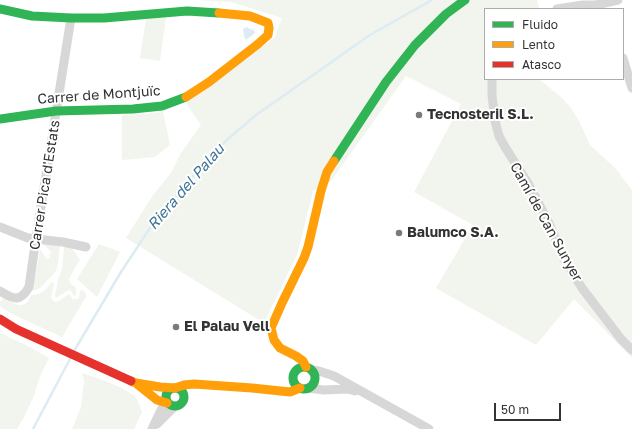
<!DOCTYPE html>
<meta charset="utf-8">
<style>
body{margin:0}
#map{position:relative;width:632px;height:429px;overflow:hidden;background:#fff;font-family:"Golos Text",sans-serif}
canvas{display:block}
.legend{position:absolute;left:484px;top:8px;width:140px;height:72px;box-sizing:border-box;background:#fff;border:1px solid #adadad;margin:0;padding:5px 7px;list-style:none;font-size:12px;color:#333}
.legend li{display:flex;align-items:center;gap:8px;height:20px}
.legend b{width:20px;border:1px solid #adadad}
.scale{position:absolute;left:494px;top:403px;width:67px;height:18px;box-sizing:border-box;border:2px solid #333;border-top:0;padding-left:5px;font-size:12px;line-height:14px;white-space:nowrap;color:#333;-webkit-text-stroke:3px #fff;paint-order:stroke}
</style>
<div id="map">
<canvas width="632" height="429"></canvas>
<ul class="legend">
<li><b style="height:5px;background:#30b455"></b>Fluido</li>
<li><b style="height:5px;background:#ff9f0a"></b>Lento</li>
<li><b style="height:5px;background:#e5322d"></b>Atasco</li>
</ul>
<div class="scale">50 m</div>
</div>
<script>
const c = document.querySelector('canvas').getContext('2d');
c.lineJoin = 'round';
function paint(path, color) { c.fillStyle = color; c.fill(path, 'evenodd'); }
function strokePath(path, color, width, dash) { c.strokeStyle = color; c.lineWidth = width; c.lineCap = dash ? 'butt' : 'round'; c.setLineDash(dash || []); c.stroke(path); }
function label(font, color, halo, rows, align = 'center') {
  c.font = font + ' "Golos Text",sans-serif'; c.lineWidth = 4; c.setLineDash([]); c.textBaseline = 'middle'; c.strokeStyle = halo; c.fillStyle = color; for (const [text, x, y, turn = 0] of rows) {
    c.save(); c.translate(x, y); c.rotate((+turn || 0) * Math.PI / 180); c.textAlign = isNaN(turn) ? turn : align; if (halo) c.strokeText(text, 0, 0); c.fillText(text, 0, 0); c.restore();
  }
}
const green = new Path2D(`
 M 197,0 L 537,0 L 539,7 L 537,9 L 485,9 L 485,79 L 539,79 L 561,97 L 571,108 L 579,121 L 590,145 L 615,168 L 632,190 L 632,358 L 574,299 L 536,345 L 436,288 L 473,225 L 414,192 L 461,104 L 406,76 L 331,181 L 313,191 L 297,255 L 264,323 L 126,238 L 153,195 L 171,173 L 181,153 L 201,125 L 186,103 L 275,37 L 282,18 L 231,2 Z
 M 166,17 L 160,61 L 140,58 L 146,19 Z
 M 163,112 L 170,145 L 155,157 L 122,160 L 122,115 L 153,113 Z
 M 41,243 L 60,246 L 58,264 L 56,271 L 40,288 L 33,291 L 40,250 L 43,253 L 44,256 L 45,256 L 46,259 L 50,258 L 49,255 L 51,253 L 50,250 Z
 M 99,244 L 120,252 L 97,297 L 77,279 Z
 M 64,247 L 72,248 L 78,257 L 80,259 L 69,279 L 70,283 L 76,288 L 76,295 L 74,296 L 71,291 L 69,290 L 56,298 L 55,295 L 57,286 L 58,280 L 62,269 Z
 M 52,282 L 54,283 C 54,288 51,293 51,298 L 55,302 L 59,301 L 69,294 L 72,299 L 77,299 L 79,298 L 80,291 L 81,290 C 85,291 86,293 86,297 L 62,337 L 14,315 L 0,306 L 0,302 L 3,298 C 13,303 26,312 31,295 C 43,294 43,292 51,283 Z
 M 0,333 L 26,345 L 49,358 L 40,376 L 34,396 L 23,419 L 17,429 L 0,429 Z
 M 82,373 C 95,377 127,388 135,397 C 139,402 140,406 142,412 L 134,429 L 72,429 L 81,407 L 84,381 Z`);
const water = new Path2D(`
 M 247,27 L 250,29 L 254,30 L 255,33 L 246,40 L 244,36 L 243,29 Z`);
const stream = new Path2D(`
 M 74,351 L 121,272 L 150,228 L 214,151 L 256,115 L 370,35 L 432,0
 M 33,429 L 71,357`);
const street = new Path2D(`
 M 557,9 L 583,5 L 596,5 L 618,0
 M 623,58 L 632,88
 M 492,79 L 492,95 L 495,121 L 499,136 L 505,147 L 529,185 L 549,223 L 564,259 L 582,288 L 621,339 L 632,350
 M 0,227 L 28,238 L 63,242 L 86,247
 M 0,291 C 13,299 20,303 29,287 L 36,238 L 71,18
 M 312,370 L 319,371 L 334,376 L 429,429
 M 307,388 L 324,390 L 347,389 L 355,391
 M 157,424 L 175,406
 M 152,429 L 163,406 L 167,403`);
const fast = new Path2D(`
 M 0,9 L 32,16 L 71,18 L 104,18 L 187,11 L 219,13
 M 0,119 L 56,111 L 133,109 L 162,106 L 186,97
 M 334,161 L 386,82 L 415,45 L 446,14 L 465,0
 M293 378a11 11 0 1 1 22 0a11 11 0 1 1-22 0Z
 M166 397a9 9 0 1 1 18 0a9 9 0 1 1-18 0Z`);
const slow = new Path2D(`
 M 186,97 L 209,82 L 258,44 L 268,35 L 269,28 L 268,23 L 250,16 L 219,13
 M 306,367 L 303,361 L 296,356 L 280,348 L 274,340 L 271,328 L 282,303 L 304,258 L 308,247 L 321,191 L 327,172 L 334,161
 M 131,381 L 136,383 L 160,387 L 175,388 L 184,385 L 194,384 L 252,388 L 290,392 L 300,388
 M 137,384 L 157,400 L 167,403`);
const jam = new Path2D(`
 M 0,319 L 16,329 L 131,381`);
const markers = [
 [419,115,4,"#7a7a7a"],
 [399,233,4,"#7a7a7a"],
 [176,327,4,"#7a7a7a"]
];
const streetNames = [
 ["Carrer de Montjuïc",99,95,-4],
 ["Carrer Pica d'Estats",45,185,-81],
 ["Camí de Can Sunyer",546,222,61]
];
const poiNames = [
 ["Tecnosteril S.L.",427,115],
 ["Balumco S.A.",407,233],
 ["El Palau Vell",184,327]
];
const waterNames = [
 ["Riera del Palau",186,187,-49]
];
paint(green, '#f1f5ed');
paint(water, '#ddebf3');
strokePath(stream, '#ddebf3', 2.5);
strokePath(street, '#d7d7d7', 9);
strokePath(fast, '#30b455', 9);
strokePath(slow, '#ff9f0a', 9);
strokePath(jam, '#e5322d', 9);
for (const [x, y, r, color] of markers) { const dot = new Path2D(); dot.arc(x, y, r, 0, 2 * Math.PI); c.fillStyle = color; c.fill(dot); strokePath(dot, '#fff', 1.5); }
label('14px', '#333', '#fff', streetNames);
label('bold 14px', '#333', '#fff', poiNames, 'left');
label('italic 15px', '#3f7597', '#fff', waterNames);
</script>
